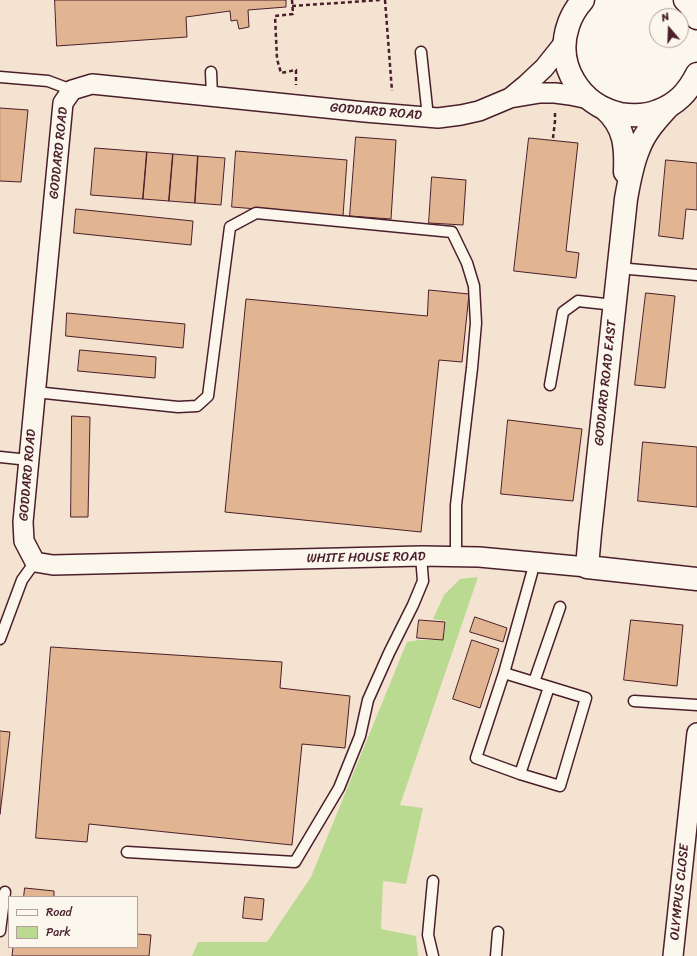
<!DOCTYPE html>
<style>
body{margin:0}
#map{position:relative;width:697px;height:956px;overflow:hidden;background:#fbf7ec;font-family:Sriracha,sans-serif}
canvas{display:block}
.legend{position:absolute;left:8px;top:896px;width:130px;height:52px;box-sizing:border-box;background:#fbf7ec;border:1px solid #b4a19f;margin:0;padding:5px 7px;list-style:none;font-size:12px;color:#4a1f2b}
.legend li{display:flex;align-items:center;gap:8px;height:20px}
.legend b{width:20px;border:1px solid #b4a19f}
.north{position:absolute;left:649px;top:8px;width:40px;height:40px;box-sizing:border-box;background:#fbf7ec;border:1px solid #b4a19f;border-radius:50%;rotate:341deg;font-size:11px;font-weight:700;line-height:16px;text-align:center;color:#4a1f2b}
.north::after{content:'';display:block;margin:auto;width:14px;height:18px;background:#4a1f2b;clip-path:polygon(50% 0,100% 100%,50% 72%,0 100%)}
</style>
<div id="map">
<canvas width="697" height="956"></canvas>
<ul class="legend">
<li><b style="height:5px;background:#fbf7ec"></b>Road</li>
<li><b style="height:11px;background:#bad991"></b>Park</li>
</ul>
<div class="north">N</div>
</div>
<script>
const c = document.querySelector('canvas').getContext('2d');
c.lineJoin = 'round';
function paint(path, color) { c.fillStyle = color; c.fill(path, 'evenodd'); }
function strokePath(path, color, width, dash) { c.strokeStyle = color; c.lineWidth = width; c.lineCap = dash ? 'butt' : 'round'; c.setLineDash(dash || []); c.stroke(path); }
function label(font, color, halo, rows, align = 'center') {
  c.font = font + ' Sriracha,sans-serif'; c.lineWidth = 3; c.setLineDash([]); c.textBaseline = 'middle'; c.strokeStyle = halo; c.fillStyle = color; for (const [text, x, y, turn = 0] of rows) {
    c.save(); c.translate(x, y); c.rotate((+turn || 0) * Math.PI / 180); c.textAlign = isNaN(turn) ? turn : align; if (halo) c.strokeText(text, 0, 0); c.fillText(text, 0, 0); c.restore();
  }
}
const built = new Path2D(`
 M 0,0 L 583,0 L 575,9 L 571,76 L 629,116 L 697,99 L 697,956 L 0,956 ZM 9,897 L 137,897 L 137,947 L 9,947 Z`);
const green = new Path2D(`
 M 478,577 L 400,805 L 423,808 L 406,884 L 383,881 L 381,929 L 416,936 L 418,956 L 192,956 L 198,942 L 267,942 L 311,877 L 407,642 L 419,640 L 443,640 L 446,621 L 433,619 L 444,595 L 460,579 Z`);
const building = new Path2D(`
 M 55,0 L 286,0 L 286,7 L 248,10 L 249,27 L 239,29 L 237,20 L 231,21 L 230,11 L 186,17 L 187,37 L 57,46 Z
 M 0,108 L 28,110 L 21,182 L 0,181 Z
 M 356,137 L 396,140 L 391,219 L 350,216 Z
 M 529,138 L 578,143 L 566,251 L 579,253 L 576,278 L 514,271 Z
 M 95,148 L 147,152 L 143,199 L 91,195 Z
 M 236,151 L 347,160 L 343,216 L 232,207 Z
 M 147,152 L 173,154 L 169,201 L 143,199 Z
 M 173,154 L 198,156 L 195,203 L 169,201 Z
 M 198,156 L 225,158 L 221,205 L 195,203 Z
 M 666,160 L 697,163 L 697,210 L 686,209 L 683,239 L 659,236 Z
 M 432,177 L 466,180 L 463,225 L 429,223 Z
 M 76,209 L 193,221 L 191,245 L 74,233 Z
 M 429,290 L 469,294 L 462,362 L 439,360 L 421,532 L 225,512 L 246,299 L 427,316 Z
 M 646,293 L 675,296 L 665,388 L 635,385 Z
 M 67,313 L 185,324 L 183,348 L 66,336 Z
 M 80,350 L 156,357 L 155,378 L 78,371 Z
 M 72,416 L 90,417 L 88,517 L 71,517 Z
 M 508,420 L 582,429 L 573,501 L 501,494 Z
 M 643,442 L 697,447 L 697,507 L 638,501 Z
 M 475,617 L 507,628 L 503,642 L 470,632 Z
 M 419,620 L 445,622 L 443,640 L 417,638 Z
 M 631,620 L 683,625 L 677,686 L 624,680 Z
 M 472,640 L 499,649 L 480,708 L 453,699 Z
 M 51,647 L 282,662 L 280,688 L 350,696 L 345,748 L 302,744 L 292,845 L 89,824 L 87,842 L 36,838 Z
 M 0,731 L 10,732 L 0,814 Z
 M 25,888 L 54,891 L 54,897 L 24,897 Z
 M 245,897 L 264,899 L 262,920 L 243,918 Z
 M 137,934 L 151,935 L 149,956 L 12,956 L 13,947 L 137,947 Z`);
const path = new Path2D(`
 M 292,0 L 293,14 L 275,16 L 277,59 L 281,73 L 296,70 L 296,85
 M 385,0 L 392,91
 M 292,6 L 381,0
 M 553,138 L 555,121 L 555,110`);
const lane = new Path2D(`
 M 421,52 L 428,117
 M 211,72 L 212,96
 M 0,77 L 48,81 L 72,90
 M 618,268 L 697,275
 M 550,385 L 563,312 L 578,301 L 614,305
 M 35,392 L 178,407 L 197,406 L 208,396 L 230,227 L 256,213 L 452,232 L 467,263 L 474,286 L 476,323 L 472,368 L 456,505 L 456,557
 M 0,457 L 29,460
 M 0,639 L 22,580 L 35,562
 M 504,673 L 476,758 L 520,774 L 560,786 L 586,698 L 504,673 L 535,562
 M 534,682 L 560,607
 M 634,701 L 697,705
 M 520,774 L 549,687
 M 127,852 L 295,862 L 339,788 L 360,736 L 368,700 L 389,653 L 413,605 L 423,581 L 421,556
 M 0,931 L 5,892
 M 433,956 L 428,935 L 433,881
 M 496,956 L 498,932`);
const street = new Path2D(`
 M 510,98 L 527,84 L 544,68 L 564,43
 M 587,567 L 479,557 L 421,556 L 53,565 L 35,562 L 24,541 L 23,522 L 63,103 L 72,90 L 92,84 L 365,112 L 438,118 L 461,115 L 479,111 L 510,98 L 540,93 L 555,93 L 570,95 L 589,99
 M 673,956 L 697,733`);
const secondary = new Path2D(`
 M 668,107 C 657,119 645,132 639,148 C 632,164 629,182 626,199 L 590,533 L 587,567 L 697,579
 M 605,109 C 625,127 626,147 625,172`);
const primary = new Path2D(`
 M 583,0 C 576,8 571,16 568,26 C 555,65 580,105 620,114 C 633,116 646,116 658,111 C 677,104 688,92 697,74
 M 685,0 L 690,5 L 697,18`);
const streetNames = [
 ["GODDARD ROAD",376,112,5],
 ["GODDARD ROAD",59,153,-84],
 ["GODDARD ROAD EAST",606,383,-84],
 ["GODDARD ROAD",28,475,-85],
 ["WHITE HOUSE ROAD",366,558,-1],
 ["OLYMPUS CLOSE",680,892,-84]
];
paint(built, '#f4e3d1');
paint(green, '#bad991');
paint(building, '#e2b592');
strokePath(building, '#4a1f2b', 1);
strokePath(lane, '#4a1f2b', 13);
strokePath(street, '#4a1f2b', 22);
strokePath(secondary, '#4a1f2b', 25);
strokePath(primary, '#4a1f2b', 25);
strokePath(path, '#4a1f2b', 2.5, [4, 3]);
strokePath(lane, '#fbf7ec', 10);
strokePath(street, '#fbf7ec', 19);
strokePath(secondary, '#fbf7ec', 22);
strokePath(primary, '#fbf7ec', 22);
label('13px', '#4a1f2b', '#fbf7ec', streetNames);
</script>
